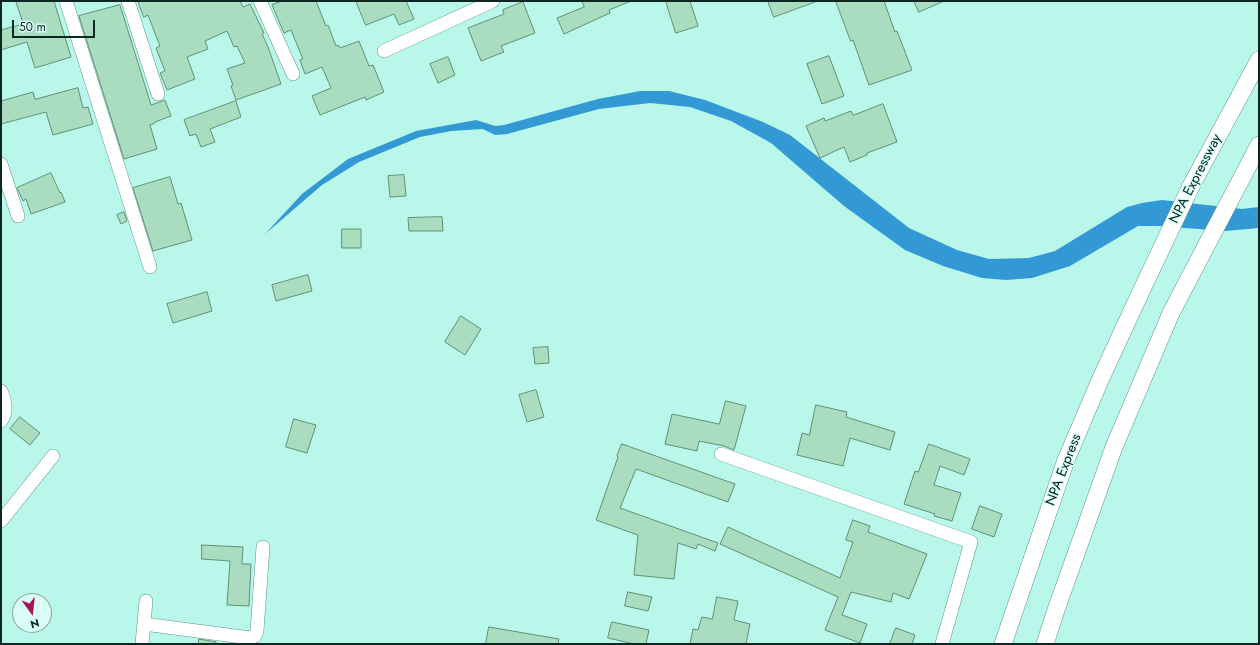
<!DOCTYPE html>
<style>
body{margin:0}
#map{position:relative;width:1260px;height:645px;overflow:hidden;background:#b8f7e9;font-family:Jost,sans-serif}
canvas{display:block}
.frame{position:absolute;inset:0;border:2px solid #0d2621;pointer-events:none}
.north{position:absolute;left:12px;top:593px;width:40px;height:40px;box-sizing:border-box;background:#dafef6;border:1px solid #88a8a1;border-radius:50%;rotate:165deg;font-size:11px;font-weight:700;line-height:16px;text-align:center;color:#0d2621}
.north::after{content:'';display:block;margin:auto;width:14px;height:18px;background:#a41559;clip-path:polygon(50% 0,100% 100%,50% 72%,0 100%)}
.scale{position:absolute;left:12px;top:20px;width:83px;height:18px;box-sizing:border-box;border:2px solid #0d2621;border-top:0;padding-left:5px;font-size:12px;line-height:14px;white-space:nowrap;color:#0d2621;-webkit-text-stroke:3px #dafef6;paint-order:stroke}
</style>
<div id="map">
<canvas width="1260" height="645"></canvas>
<div class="frame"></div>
<div class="north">N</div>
<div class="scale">50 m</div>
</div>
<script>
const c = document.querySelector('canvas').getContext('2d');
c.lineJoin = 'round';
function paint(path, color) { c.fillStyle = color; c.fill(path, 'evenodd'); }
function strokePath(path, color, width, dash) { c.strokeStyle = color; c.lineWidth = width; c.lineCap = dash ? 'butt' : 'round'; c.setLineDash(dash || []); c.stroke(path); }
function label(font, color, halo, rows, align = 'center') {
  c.font = font + ' Jost,sans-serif'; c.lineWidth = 3; c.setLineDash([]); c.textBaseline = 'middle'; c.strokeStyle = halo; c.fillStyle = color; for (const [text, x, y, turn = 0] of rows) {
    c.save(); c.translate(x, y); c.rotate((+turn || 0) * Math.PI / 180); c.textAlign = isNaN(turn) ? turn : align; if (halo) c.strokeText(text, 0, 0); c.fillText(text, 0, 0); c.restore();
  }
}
const water = new Path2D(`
 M 640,91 L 669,91 L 705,100 L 763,122 L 790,135 L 909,228 L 957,250 L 989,259 L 1029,258 L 1055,251 L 1127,207 L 1142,203 L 1162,200 L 1242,209 L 1259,207 L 1259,228 L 1225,231 L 1159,226 L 1138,226 L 1070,266 L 1032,278 L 1006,280 L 982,278 L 943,266 L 905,250 L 844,206 L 771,143 L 731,121 L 690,107 L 650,103 L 599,109 L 507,134 L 495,135 L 483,129 L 451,131 L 420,137 L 359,162 L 322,185 L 265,234 L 302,194 L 348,159 L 416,131 L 476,120 L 495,126 L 504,125 L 598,99 Z`);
const building = new Path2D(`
 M 16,1 L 54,1 L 71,57 L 35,68 L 27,42 L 1,50 L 1,30 L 23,24 Z
 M 138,1 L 240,1 L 243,7 L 250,4 L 264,33 L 262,34 L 268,47 L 281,84 L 236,100 L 231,86 L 233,85 L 227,69 L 245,63 L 237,46 L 234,47 L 227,31 L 205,41 L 208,49 L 187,57 L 195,79 L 167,90 L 160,73 L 165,71 L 156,48 L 160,46 L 148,15 L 144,17 Z
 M 282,1 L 316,1 L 326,26 L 328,25 L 336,46 L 338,45 L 340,48 L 359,41 L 369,66 L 373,65 L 384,92 L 366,100 L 365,97 L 320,115 L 312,96 L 331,88 L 322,67 L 305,74 L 300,60 L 303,59 L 291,30 L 284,33 L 272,5 Z
 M 356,1 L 406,1 L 414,19 L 399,25 L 394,14 L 366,25 Z
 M 582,1 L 631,1 L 609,10 L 610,13 L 564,34 L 557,18 L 584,7 Z
 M 666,1 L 690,1 L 698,26 L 676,33 Z
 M 768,1 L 815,1 L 815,2 L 774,17 Z
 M 836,1 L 884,1 L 895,32 L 897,31 L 912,70 L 869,85 L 853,40 L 851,41 Z
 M 914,1 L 944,1 L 919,12 Z
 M 523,2 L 535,33 L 501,46 L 504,52 L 481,61 L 468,28 L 504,14 L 503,10 Z
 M 120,5 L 151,105 L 165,100 L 171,116 L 155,122 L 155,123 L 150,125 L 157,149 L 124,159 L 79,16 Z
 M 829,56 L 844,96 L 822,104 L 807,64 Z
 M 448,57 L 455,75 L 438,83 L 430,64 Z
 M 78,88 L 83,108 L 88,107 L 93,124 L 53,135 L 46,112 L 1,124 L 1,101 L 33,92 L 35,99 Z
 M 236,101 L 241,117 L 210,129 L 215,142 L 201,147 L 196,134 L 190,136 L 184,120 Z
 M 883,104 L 897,142 L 867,153 L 867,155 L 850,162 L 844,147 L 820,158 L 806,126 L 824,118 L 825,121 L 851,111 L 853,115 Z
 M 51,173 L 60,193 L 61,192 L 65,202 L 31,214 L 26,199 L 23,201 L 17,188 Z
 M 404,175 L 406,196 L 390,197 L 388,176 Z
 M 170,177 L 178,204 L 181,203 L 192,240 L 153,251 L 133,188 Z
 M 124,212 L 127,221 L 121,224 L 117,215 Z
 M 442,217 L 443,231 L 409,231 L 408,218 Z
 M 342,229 L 361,229 L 361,248 L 342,248 Z
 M 308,275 L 312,291 L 276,301 L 272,285 Z
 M 207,292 L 212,311 L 173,323 L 167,304 Z
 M 461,316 L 481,329 L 465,355 L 445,342 Z
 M 548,347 L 549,363 L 535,364 L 533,348 Z
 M 536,390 L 544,417 L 527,422 L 519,395 Z
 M 726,401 L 746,406 L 734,450 L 724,446 L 699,441 L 697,451 L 665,444 L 672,414 L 719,424 Z
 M 816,405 L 847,412 L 846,417 L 895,432 L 890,450 L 850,438 L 843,466 L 797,455 L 802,433 L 809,435 Z
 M 20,417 L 40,433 L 30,445 L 10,429 Z
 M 294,419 L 316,425 L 307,453 L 286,447 Z
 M 622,444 L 735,484 L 728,502 L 636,469 L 620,508 L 718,543 L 715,551 L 698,544 L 696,549 L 678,543 L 674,579 L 634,575 L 638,535 L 596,520 L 618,457 L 617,456 Z
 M 929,444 L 970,459 L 964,475 L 940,466 L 934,485 L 961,493 L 952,521 L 934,516 L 935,514 L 904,504 L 915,471 L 918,472 Z
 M 980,506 L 1002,514 L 994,537 L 972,529 Z
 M 853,520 L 870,526 L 868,532 L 927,554 L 909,599 L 893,593 L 891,602 L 851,592 L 842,615 L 867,624 L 860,643 L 825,630 L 838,597 L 720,544 L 728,527 L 840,578 L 853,542 L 846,540 Z
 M 202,545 L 243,547 L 242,564 L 251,564 L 249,606 L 227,605 L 230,561 L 202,559 Z
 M 628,592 L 652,597 L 648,611 L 625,606 Z
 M 717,597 L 738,601 L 734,620 L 750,624 L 746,644 L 690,644 L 693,629 L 698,630 L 702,617 L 712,619 Z
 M 612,622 L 649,630 L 646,644 L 634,644 L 608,638 Z
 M 489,627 L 559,639 L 558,644 L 486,644 Z
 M 896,628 L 915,635 L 912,644 L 890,644 Z
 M 199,639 L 216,642 L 216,644 L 199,644 Z`);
const minor = new Path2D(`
 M 66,1 L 150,267
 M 128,1 L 158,94
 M 260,1 L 293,74
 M 384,51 L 493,1
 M 1,164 L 18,216
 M 1,391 C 5,401 8,412 1,421
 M 721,454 L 971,542 L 942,644
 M 1,521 L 53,456
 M 144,624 L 250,638 L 255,636 L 257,631 L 263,547
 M 142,644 L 146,601`);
const major = new Path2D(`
 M 1003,644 L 1066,460 L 1101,378 L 1137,300 L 1191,186 L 1259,60
 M 1045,644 L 1056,610 L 1114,447 L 1171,313 L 1259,145`);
const streetNames = [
 ["NPA Expressway",1196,179,-63],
 ["NPA Express",1064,470,-69]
];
paint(water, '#3399d5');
paint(building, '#aadcbf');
strokePath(building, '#609075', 1);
strokePath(minor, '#5b978b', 14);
strokePath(major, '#5b978b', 18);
strokePath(minor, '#fff', 13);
strokePath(major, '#fff', 17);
label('14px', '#0d2621', '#dafef6', streetNames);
</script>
